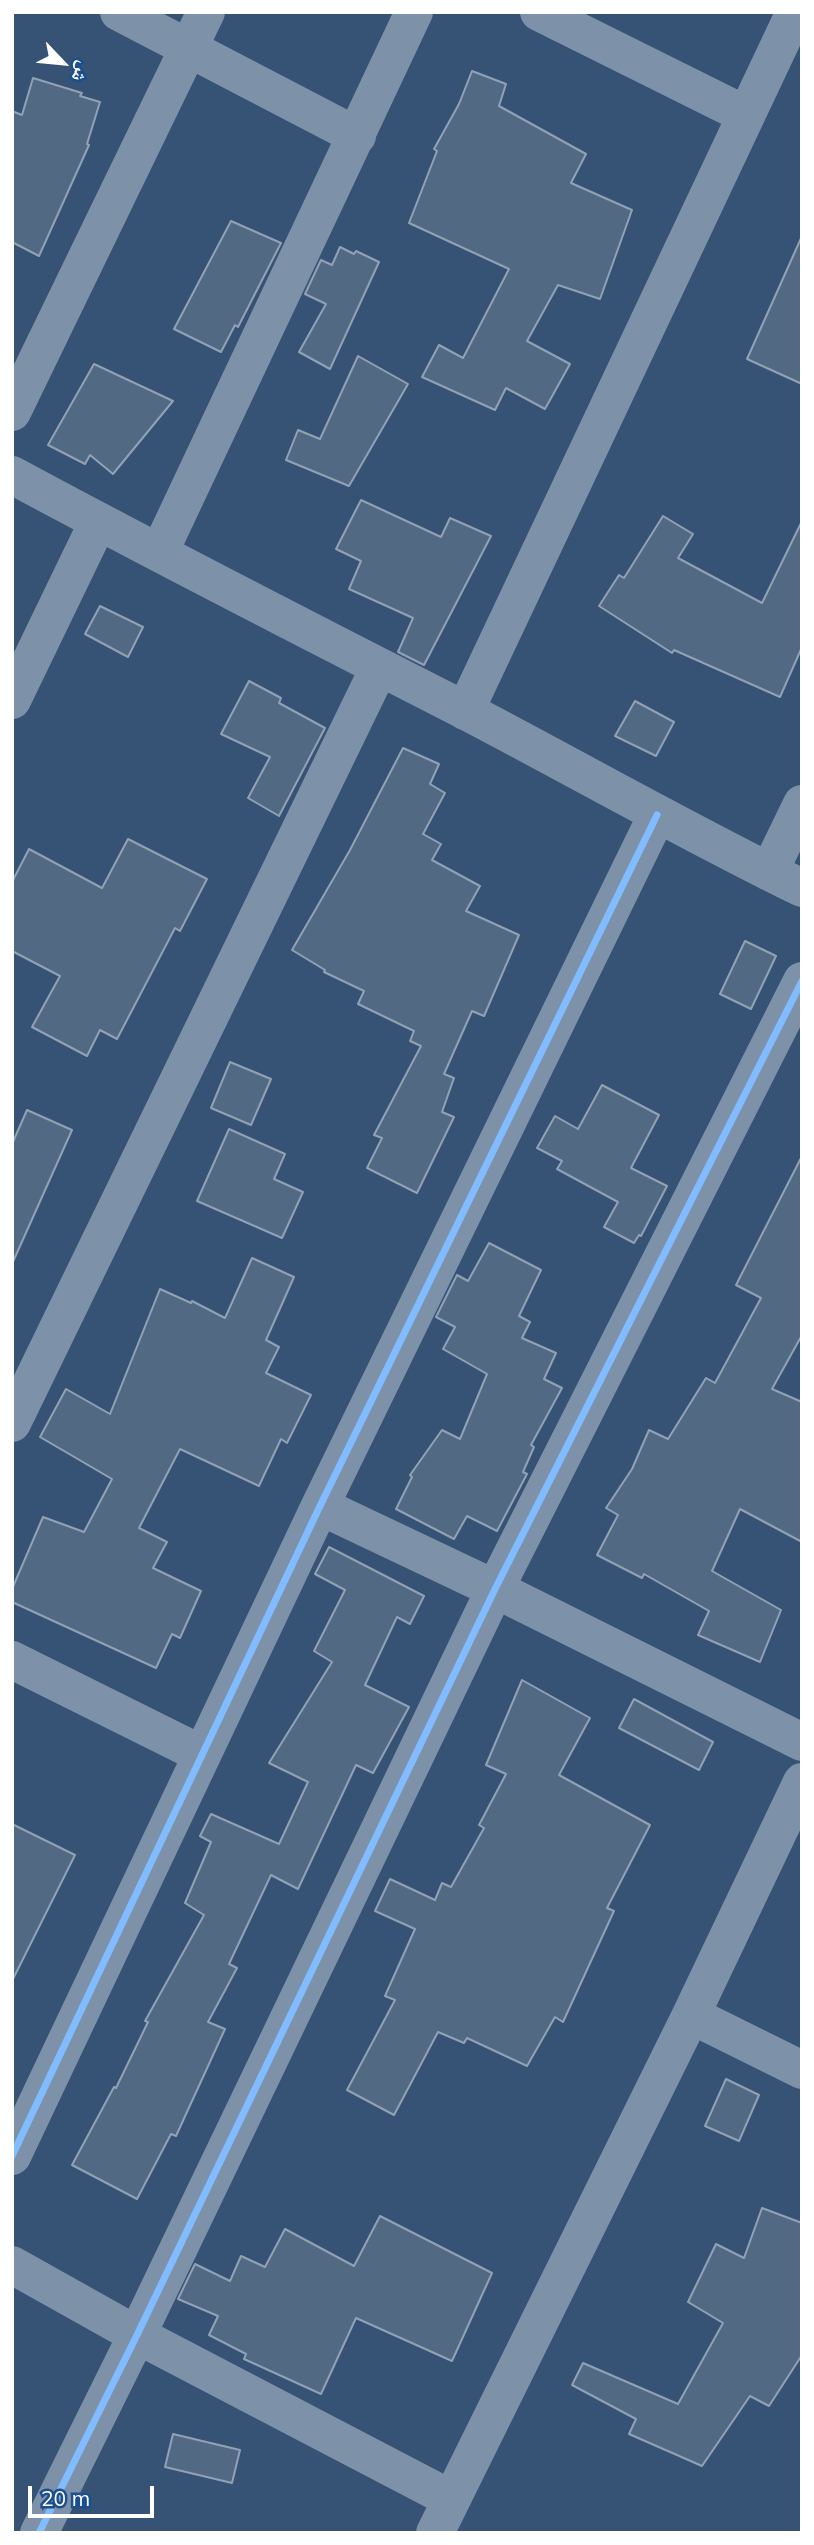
<!DOCTYPE html>
<meta charset="utf-8">
<style>
body{margin:0}
#map{position:relative;width:814px;height:2545px;overflow:hidden;background:#365274;font-family:Mulish,"Noto Naskh Arabic",sans-serif}
canvas{display:block}
.frame{position:absolute;inset:0;border:14px solid #fff;pointer-events:none}
.north{position:absolute;left:28px;top:28px;width:70px;height:70px;-webkit-text-stroke:5px #1b4f8f;paint-order:stroke;rotate:116deg;font-size:19px;font-weight:700;line-height:28px;text-align:center;color:#fff}
.north::after{content:'';display:block;margin:auto;width:24px;height:32px;background:#fff;clip-path:polygon(50% 0,100% 100%,50% 72%,0 100%)}
.scale{position:absolute;left:28px;top:2486px;width:126px;height:32px;box-sizing:border-box;border:4px solid #fff;border-top:0;padding-left:9px;font-size:21px;line-height:24px;white-space:nowrap;color:#fff;-webkit-text-stroke:5px #1b4f8f;paint-order:stroke}
</style>
<div id="map">
<canvas width="814" height="2545"></canvas>
<div class="frame"></div>
<div class="north">ش</div>
<div class="scale">20 m</div>
</div>
<script>
const c = document.querySelector('canvas').getContext('2d');
c.lineJoin = 'round';
function paint(path, color) { c.fillStyle = color; c.fill(path, 'evenodd'); }
function strokePath(path, color, width, dash) { c.strokeStyle = color; c.lineWidth = width; c.lineCap = dash ? 'butt' : 'round'; c.setLineDash(dash || []); c.stroke(path); }
const building = new Path2D(`
 M 472,71 L 506,84 L 499,106 L 586,154 L 571,183 L 632,210 L 600,299 L 558,285 L 527,341 L 570,364 L 545,409 L 506,388 L 495,410 L 422,377 L 439,345 L 463,358 L 509,269 L 409,223 L 437,151 L 434,149 L 459,104 Z
 M 33,78 L 82,93 L 80,96 L 100,102 L 87,144 L 89,145 L 39,256 L 12,242 L 12,111 L 22,115 Z
 M 231,221 L 281,243 L 238,327 L 235,325 L 221,352 L 174,329 Z
 M 802,236 L 802,384 L 747,359 Z
 M 340,247 L 354,254 L 356,251 L 379,262 L 330,369 L 299,352 L 326,304 L 305,294 L 321,260 L 332,265 Z
 M 358,356 L 408,384 L 349,486 L 286,460 L 298,430 L 320,439 Z
 M 94,364 L 173,401 L 113,474 L 90,455 L 85,464 L 48,445 Z
 M 361,500 L 441,537 L 450,518 L 491,536 L 424,665 L 398,652 L 413,618 L 349,589 L 361,561 L 336,549 Z
 M 663,516 L 693,534 L 678,558 L 762,603 L 802,521 L 802,647 L 780,697 L 674,650 L 672,653 L 599,606 L 619,575 L 624,578 Z
 M 100,606 L 143,627 L 128,657 L 85,634 Z
 M 249,681 L 281,698 L 279,703 L 325,728 L 279,816 L 248,798 L 270,757 L 221,734 Z
 M 635,701 L 674,722 L 656,756 L 615,736 Z
 M 403,748 L 439,764 L 430,784 L 445,793 L 423,834 L 441,844 L 432,860 L 480,886 L 466,911 L 519,935 L 484,1016 L 472,1011 L 444,1074 L 454,1078 L 442,1112 L 454,1117 L 417,1193 L 367,1168 L 382,1138 L 374,1135 L 421,1046 L 410,1041 L 414,1031 L 358,1004 L 364,991 L 324,972 L 325,970 L 292,950 L 350,850 Z
 M 128,839 L 207,879 L 180,931 L 175,928 L 117,1039 L 100,1030 L 87,1056 L 32,1027 L 60,976 L 12,951 L 12,882 L 29,849 L 102,888 Z
 M 745,941 L 776,956 L 751,1009 L 720,994 Z
 M 230,1062 L 271,1079 L 251,1125 L 211,1108 Z
 M 602,1085 L 659,1115 L 631,1168 L 667,1186 L 641,1236 L 639,1235 L 634,1243 L 604,1227 L 618,1202 L 557,1169 L 562,1161 L 537,1148 L 555,1116 L 578,1129 Z
 M 27,1110 L 72,1130 L 12,1264 L 12,1144 Z
 M 229,1129 L 285,1154 L 274,1179 L 303,1192 L 282,1238 L 197,1201 Z
 M 802,1156 L 802,1335 L 772,1389 L 802,1402 L 802,1542 L 740,1509 L 712,1571 L 781,1610 L 760,1662 L 698,1635 L 709,1611 L 644,1574 L 642,1578 L 597,1555 L 618,1515 L 606,1508 L 632,1469 L 649,1430 L 668,1439 L 706,1378 L 715,1383 L 761,1298 L 736,1285 Z
 M 489,1243 L 541,1270 L 519,1316 L 530,1322 L 522,1338 L 556,1353 L 544,1379 L 562,1388 L 531,1445 L 534,1447 L 523,1472 L 527,1474 L 497,1531 L 467,1516 L 454,1539 L 396,1509 L 412,1477 L 410,1475 L 442,1430 L 460,1439 L 487,1374 L 443,1349 L 455,1327 L 436,1317 L 457,1275 L 468,1281 Z
 M 252,1258 L 294,1277 L 266,1340 L 279,1347 L 266,1373 L 311,1395 L 287,1443 L 281,1439 L 259,1486 L 180,1449 L 139,1528 L 167,1542 L 153,1568 L 201,1591 L 180,1638 L 172,1634 L 156,1668 L 12,1602 L 12,1589 L 43,1517 L 84,1532 L 112,1479 L 40,1437 L 66,1389 L 110,1414 L 160,1289 L 191,1303 L 192,1301 L 225,1318 Z
 M 329,1547 L 424,1596 L 410,1624 L 397,1617 L 365,1685 L 409,1707 L 373,1773 L 356,1765 L 298,1889 L 271,1875 L 229,1964 L 237,1968 L 208,2022 L 225,2029 L 176,2136 L 171,2134 L 137,2199 L 72,2165 L 114,2087 L 116,2088 L 148,2022 L 145,2021 L 204,1915 L 185,1903 L 211,1842 L 200,1836 L 211,1814 L 279,1844 L 308,1782 L 269,1763 L 332,1662 L 314,1651 L 345,1590 L 315,1574 Z
 M 522,1680 L 590,1718 L 559,1775 L 650,1825 L 607,1908 L 614,1911 L 563,2022 L 555,2017 L 527,2066 L 467,2038 L 464,2043 L 438,2032 L 394,2115 L 347,2090 L 395,2000 L 385,1996 L 415,1929 L 375,1911 L 390,1879 L 435,1900 L 442,1883 L 451,1887 L 484,1828 L 479,1825 L 506,1774 L 486,1765 Z
 M 634,1699 L 713,1742 L 699,1770 L 619,1728 Z
 M 12,1824 L 75,1855 L 12,1981 Z
 M 726,2079 L 759,2095 L 739,2141 L 705,2126 Z
 M 762,2208 L 802,2223 L 802,2355 L 769,2406 L 750,2396 L 702,2466 L 629,2434 L 636,2419 L 572,2385 L 583,2363 L 678,2404 L 723,2323 L 688,2302 L 716,2244 L 744,2258 Z
 M 380,2216 L 492,2273 L 452,2361 L 356,2318 L 321,2394 L 244,2359 L 246,2354 L 209,2335 L 218,2316 L 178,2299 L 195,2264 L 230,2281 L 241,2256 L 265,2267 L 285,2229 L 354,2266 Z
 M 173,2434 L 240,2450 L 232,2483 L 165,2467 Z`);
const minor = new Path2D(`
 M 119,12 L 357,136
 M 539,12 L 746,115
 M 12,412 L 206,12
 M 12,475 C 162,556 313,633 464,710 C 577,769 687,832 802,888
 M 159,553 L 414,12
 M 12,700 L 98,522
 M 465,711 L 795,12
 M 769,872 L 802,804
 M 12,1423 L 379,668
 M 320,1506 L 495,1589 L 802,1742
 M 12,1660 L 201,1754
 M 691,2015 L 802,2070
 M 12,2156 L 320,1506 L 657,815
 M 12,2265 L 137,2335 L 451,2499
 M 39,2533 L 137,2335 L 495,1589 L 802,981
 M 435,2533 L 691,2015 L 802,1782`);
const cycleway = new Path2D(`
 M 12,2156 L 320,1506 L 657,815
 M 39,2533 L 137,2335 L 495,1589 L 802,981`);
paint(building, '#526984');
strokePath(building, '#92a2b6', 2);
strokePath(minor, '#7d92a8', 38);
strokePath(cycleway, '#80bcff', 7);
</script>
